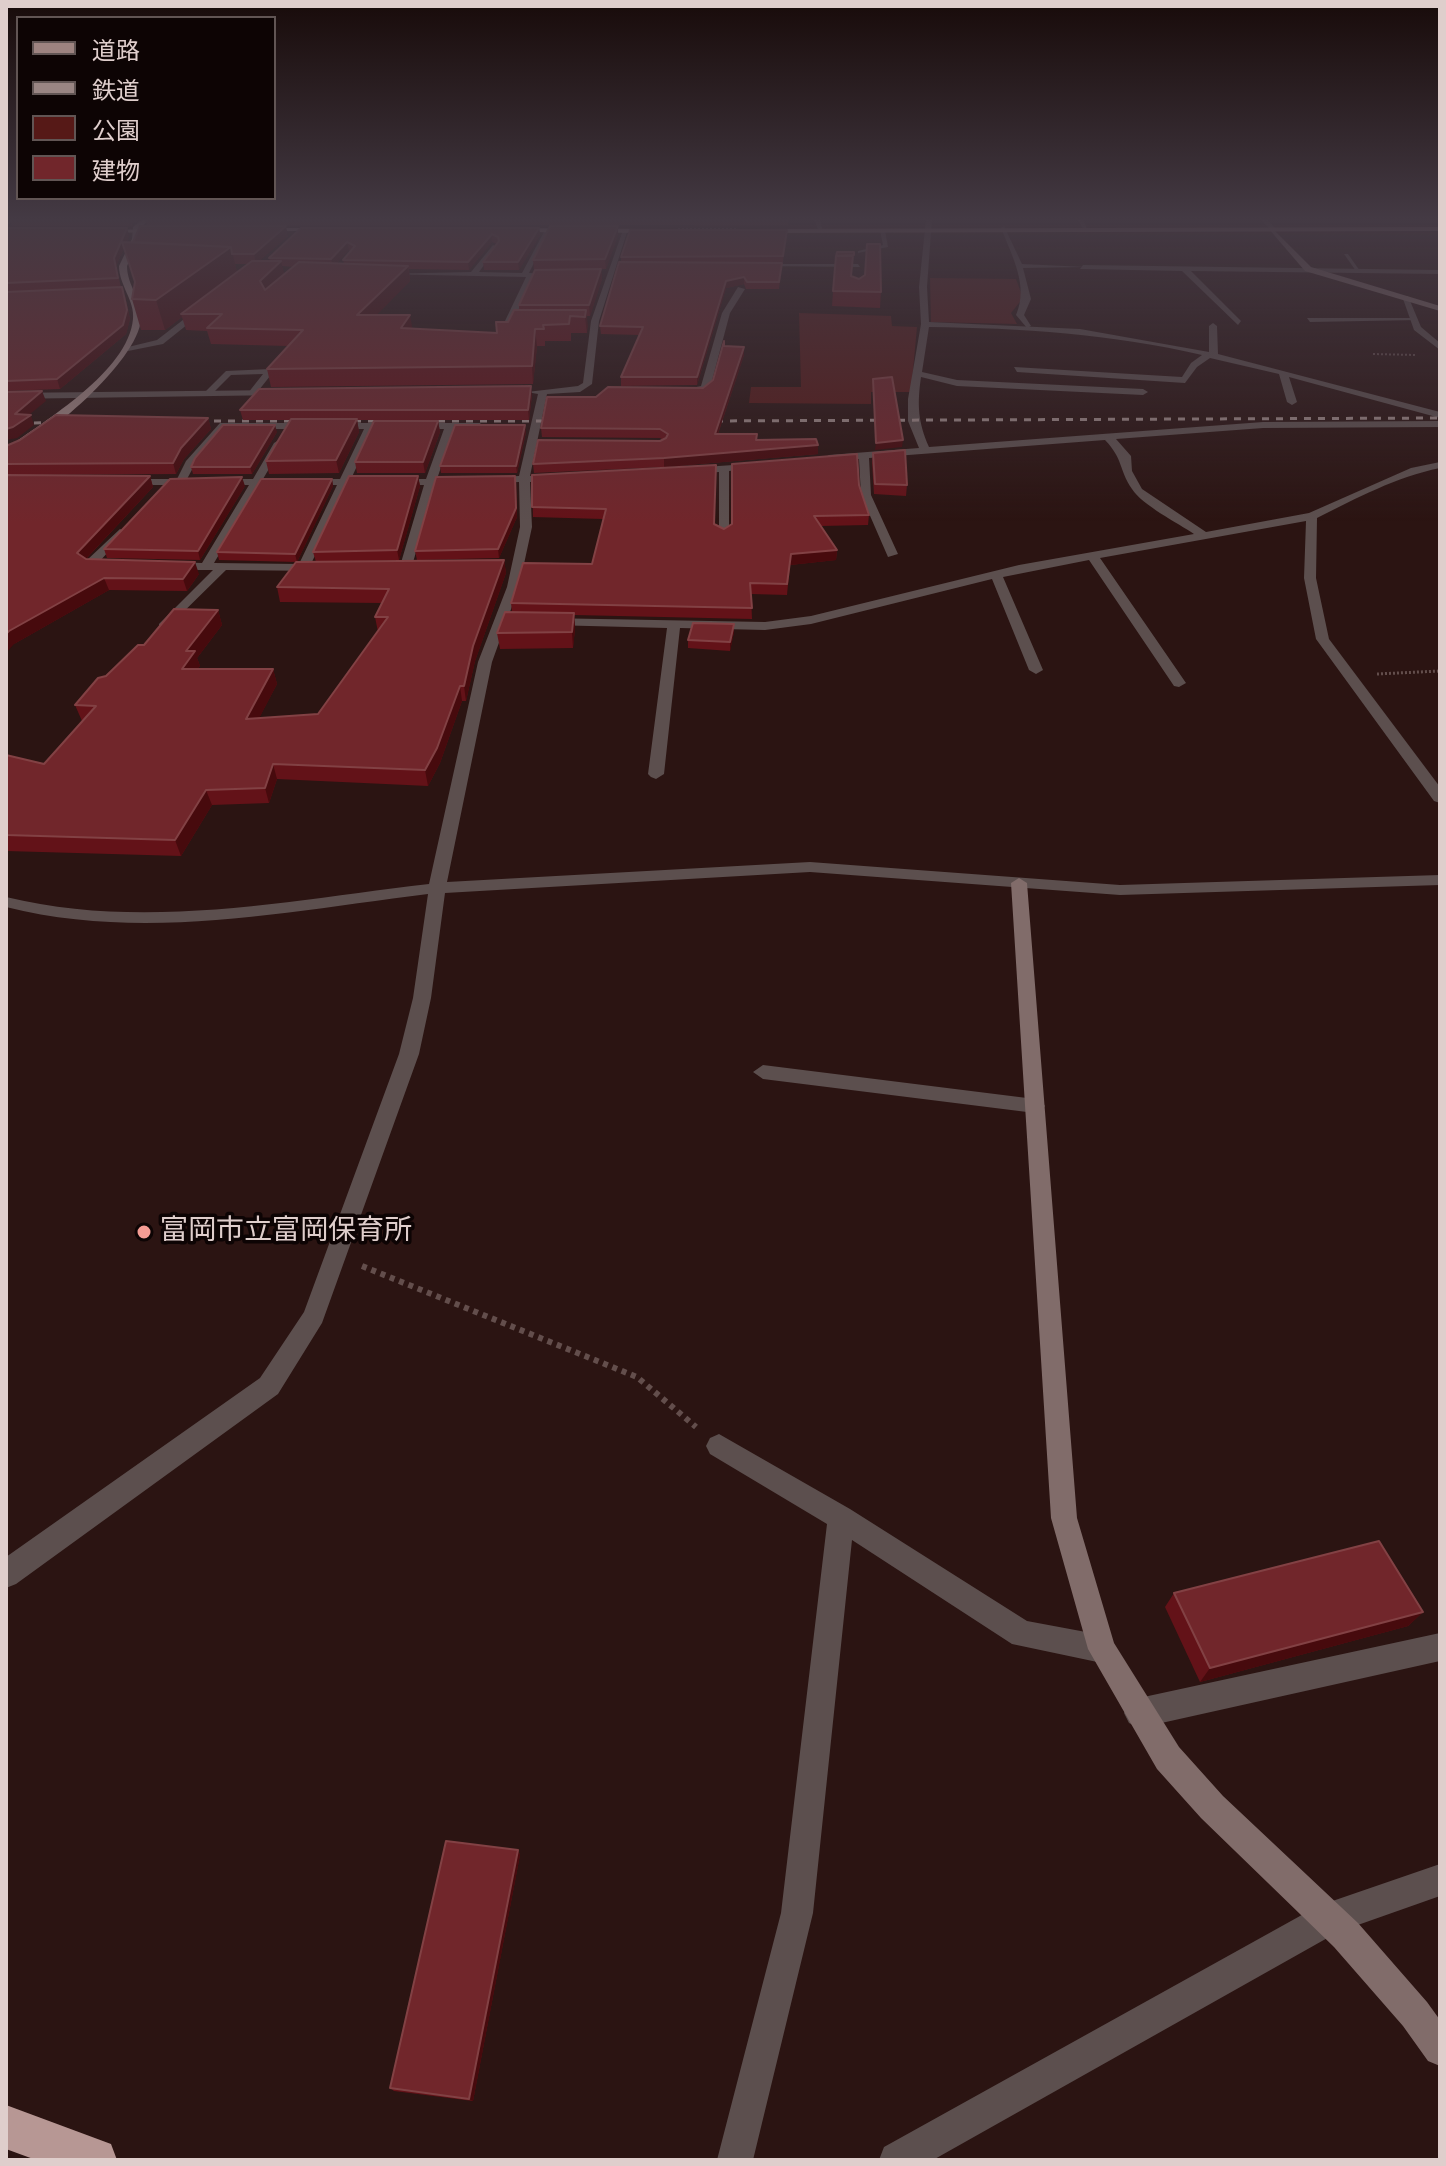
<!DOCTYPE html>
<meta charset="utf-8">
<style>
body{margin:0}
#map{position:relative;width:1446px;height:2166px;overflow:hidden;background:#2b1412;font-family:"Sofia Sans Condensed","Noto Sans JP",sans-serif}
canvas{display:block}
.frame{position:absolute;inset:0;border:8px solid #dfcecc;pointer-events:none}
.legend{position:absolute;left:16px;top:16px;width:260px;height:184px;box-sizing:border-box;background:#0d0404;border:2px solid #615554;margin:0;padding:10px 14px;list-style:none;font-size:24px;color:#dfcecc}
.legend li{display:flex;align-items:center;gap:16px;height:40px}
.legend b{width:40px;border:2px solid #615554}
</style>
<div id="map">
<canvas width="1446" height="2166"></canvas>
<div class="frame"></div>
<ul class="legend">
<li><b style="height:10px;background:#9d8380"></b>道路</li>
<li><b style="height:10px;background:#998583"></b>鉄道</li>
<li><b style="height:22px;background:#561917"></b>公園</li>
<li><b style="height:22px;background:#71262b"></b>建物</li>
</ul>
</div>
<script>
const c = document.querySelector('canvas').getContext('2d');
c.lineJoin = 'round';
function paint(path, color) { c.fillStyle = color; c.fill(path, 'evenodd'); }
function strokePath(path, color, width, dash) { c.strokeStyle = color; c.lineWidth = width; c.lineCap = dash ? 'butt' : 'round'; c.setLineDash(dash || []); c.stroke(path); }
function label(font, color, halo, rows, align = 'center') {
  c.font = font + ' "Sofia Sans Condensed","Noto Sans JP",sans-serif'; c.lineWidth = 7; c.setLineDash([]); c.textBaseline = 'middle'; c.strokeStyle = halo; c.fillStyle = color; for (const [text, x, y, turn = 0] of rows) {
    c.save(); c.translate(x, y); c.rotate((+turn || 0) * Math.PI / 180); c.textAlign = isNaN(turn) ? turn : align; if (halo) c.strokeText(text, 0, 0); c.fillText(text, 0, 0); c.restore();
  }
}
const green = new Path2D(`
 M 930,278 L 1016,279 L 1023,298 L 1011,313 L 1017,324 L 931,322 Z
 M 799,313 L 891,316 L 892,326 L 917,327 L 911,392 L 871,392 L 871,404 L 749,403 L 751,387 L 801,387 Z`);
const pathFar2 = new Path2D(`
 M 678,229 L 736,229
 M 1373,354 L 1415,355`);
const pathFar1 = new Path2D(`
 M 1377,674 L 1440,671`);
const path = new Path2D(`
 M 362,1266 L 637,1377 L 696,1427`);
const lane = new Path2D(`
 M 1004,226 L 1022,264 L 1086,267 L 1023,268 L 1031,299 L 1024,315 L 1031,326 L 1027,328 L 1016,315 C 1029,286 1012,256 1001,228 Z
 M 885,230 L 888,247 L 858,253 L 858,251 L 883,245 L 880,231 Z
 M 1344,254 L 1348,254 L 1360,271 L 1356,271 Z
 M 858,264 L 860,267 L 757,266 L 760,264 Z
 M 1307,318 L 1414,318 L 1418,320 L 1310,322 Z
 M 270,369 L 274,371 L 255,395 L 248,393 L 263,374 L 231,375 L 210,396 L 203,394 L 226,371 Z`);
const street = new Path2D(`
 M 10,219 L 17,219 L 6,226 L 6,221 Z
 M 814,219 L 820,219 L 823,232 L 819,232 Z
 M 926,219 L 932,219 L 927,287 L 929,322 L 1080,329 L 1209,352 L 1209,326 L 1213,323 L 1217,326 L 1218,354 L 1440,412 L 1440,418 L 1289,377 L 1297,402 L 1292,405 L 1287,402 L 1279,374 L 1210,358 L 1197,367 L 1185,383 L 1017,372 L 1014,367 L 1182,377 L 1191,363 L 1202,355 C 1112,334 1021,328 929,327 L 922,372 L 957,380 L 1143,389 L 1148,392 L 1143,395 L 957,386 L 921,377 C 917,405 918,422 929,447 L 1263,422 L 1440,421 L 1440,427 L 1263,428 L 1116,439 L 1131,456 L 1132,471 L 1142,489 L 1206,532 L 1309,513 L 1411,468 L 1440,462 L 1440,468 C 1396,477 1357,498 1317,518 L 1316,578 L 1329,639 L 1440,787 L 1440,803 L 1434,801 L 1316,639 L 1304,578 L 1306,521 L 1100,558 L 1186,683 L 1179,687 L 1174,686 L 1089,560 L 1003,577 L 1043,670 L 1036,674 L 1029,670 L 992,579 L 811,624 L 765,630 L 680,628 L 664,774 L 656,779 L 651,777 L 648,774 L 667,628 L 550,625 L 545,624 L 545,618 L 765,622 L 811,616 L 1019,565 L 1194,534 C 1178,523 1142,505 1132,489 C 1118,468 1124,460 1105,440 L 869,458 L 871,495 L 898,554 L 888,557 L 861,495 L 859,459 L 829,461 L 824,458 L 829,455 L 919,448 L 908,421 L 908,399 L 921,324 L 919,287 Z
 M 1077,219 L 1083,219 L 1087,229 L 1083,229 Z
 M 1260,219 L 1267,219 L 1276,229 L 1271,230 Z
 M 628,229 L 599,321 L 592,384 L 580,392 L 547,394 L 530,476 L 558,475 L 563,478 L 558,481 L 530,482 L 532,527 L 519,587 L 492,662 L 447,882 L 810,862 L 1120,885 L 1440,875 L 1440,885 L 1120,895 L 810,872 L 445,893 L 431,998 L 419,1054 L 322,1323 L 278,1394 L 16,1584 L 6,1588 L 6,1557 L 260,1378 L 304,1312 L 399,1054 L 413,998 L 428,894 C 288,911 145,942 6,907 L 6,897 C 145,931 290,900 429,884 L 478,662 L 507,587 L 520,527 L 519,482 L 435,485 L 412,566 L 406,570 L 400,566 L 424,485 L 348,485 L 311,564 L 321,565 L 321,571 L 226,570 L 164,631 L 159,630 L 159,624 L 213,570 L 169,570 L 163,566 L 169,562 L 202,563 L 249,485 L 126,485 L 121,482 L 126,479 L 177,479 L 186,461 L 220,423 L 480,423 L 484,428 L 454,429 L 437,479 L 519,476 L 538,394 L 527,392 L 578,386 L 583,383 L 591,321 L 623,230 ZM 223,429 L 364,429 L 340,479 L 263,479 L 284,443 L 279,440 L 274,443 L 253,479 L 187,479 L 195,464 ZM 374,429 L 444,429 L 426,479 L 351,479 ZM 260,485 L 337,485 L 299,564 L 214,563 Z
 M 545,230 L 550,231 L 529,273 L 562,275 L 534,277 L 514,319 L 525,319 L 525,323 L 505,321 L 526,277 L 378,274 L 471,272 L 493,245 L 497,247 L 479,272 L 522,273 Z
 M 1083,265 L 1440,270 L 1440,274 L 1191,271 L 1241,321 L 1238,325 L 1182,271 L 1080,269 Z
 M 738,287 L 745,289 L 730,313 L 710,388 L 694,396 L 677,395 L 677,391 L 701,386 L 722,313 Z
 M 1402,296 L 1408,296 L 1421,327 L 1440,343 L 1440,350 L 1414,330 Z
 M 201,306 L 208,308 L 163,344 L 128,351 L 124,348 L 157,340 Z
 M 280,390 L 283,395 L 6,399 L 6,393 Z
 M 762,463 L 762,467 L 758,468 L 729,471 L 729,534 L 719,536 L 719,472 L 690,474 L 685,471 L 690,468 Z
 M 120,529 L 126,532 L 100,561 L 113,562 L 113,568 L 86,567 L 86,561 Z
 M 763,1065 L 1035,1099 L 1042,1101 L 1045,1106 L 1042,1111 L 1035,1113 L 763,1079 L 753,1072 Z
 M 719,1434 L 850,1509 L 1027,1621 L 1102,1635 L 1112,1639 L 1116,1649 L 1112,1659 L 1102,1663 L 1012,1644 L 852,1540 L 813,1913 L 753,2160 L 717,2160 L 781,1913 L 827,1524 L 710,1454 L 706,1446 L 710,1438 Z
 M 1440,1633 L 1440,1661 L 1139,1728 L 1129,1723 L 1124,1713 L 1129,1703 L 1139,1698 Z
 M 1440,1864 L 1440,1896 L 1338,1932 L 933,2160 L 879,2160 L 884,2147 L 1318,1906 Z`);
const secondary = new Path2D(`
 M 1268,228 L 1272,228 L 1311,267 L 1440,306 L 1440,311 L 1305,271 Z
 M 1019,878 L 1027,883 L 1077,1518 L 1114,1643 L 1179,1747 L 1223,1796 L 1358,1923 L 1427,2002 L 1440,2020 L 1440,2066 L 1428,2061 L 1403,2026 L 1334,1947 L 1201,1818 L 1157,1769 L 1088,1649 L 1051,1518 L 1011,883 Z`);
const primary = new Path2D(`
 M 143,219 L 150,219 L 140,228 L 139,239 L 127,266 C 127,285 142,300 141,319 C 138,362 44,441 6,457 L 6,449 C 45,420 128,372 133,319 C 135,301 119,285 119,266 L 132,239 L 133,227 Z`);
const highway = new Path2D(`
 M 1440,227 L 1440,231 L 756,233 L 752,231 L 756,229 Z
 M 172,228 L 175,232 L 96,233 L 92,231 Z
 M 256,228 L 332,228 L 336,230 L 253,232 Z
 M 505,228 L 660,229 L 664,231 L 660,233 L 508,232 Z
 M 6,2105 L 111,2144 L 117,2160 L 36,2160 L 6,2149 Z`);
const rail = new Path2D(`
 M 186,421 L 566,421
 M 702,421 L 1440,418
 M 6,424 L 66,422`);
const wall = new Path2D(`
 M 9,219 L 139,219 L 130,226 L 12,226 Z
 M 145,219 L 789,219 L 788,225 L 147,226 Z
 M 6,228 L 129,236 L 127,242 L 288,236 L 259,261 L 270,261 L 269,258 L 301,228 L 539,228 L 540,235 L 519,270 L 484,270 L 483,262 L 497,244 L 492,242 L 469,270 L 409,269 L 410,281 L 376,315 L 412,329 L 497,333 L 519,310 L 519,305 L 535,270 L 534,270 L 533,260 L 618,235 L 606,269 L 601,269 L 602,279 L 590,316 L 587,316 L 587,333 L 571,333 L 571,341 L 545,341 L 545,346 L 537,346 L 533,384 L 271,387 L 267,369 L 288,346 L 211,344 L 207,331 L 186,330 L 182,317 L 165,330 L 141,330 L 132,299 L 135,283 L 124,248 L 116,266 L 121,287 L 6,292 ZM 349,250 L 351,251 L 343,260 L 344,263 L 337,263 ZM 235,264 L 248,264 L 237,272 ZM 282,266 L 293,267 L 284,274 Z
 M 786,235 L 783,262 L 673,262 L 781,270 L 779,289 L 746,289 L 744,284 L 726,288 L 697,385 L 621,386 L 621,377 L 640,335 L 601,334 L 600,326 L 621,262 L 621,257 Z
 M 854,252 L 851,276 L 881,292 L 880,308 L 832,306 L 833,291 Z
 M 6,292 L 125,296 L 130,319 L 126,334 L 60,389 L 6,391 Z
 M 724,346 L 744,355 L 718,434 L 756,440 L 818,454 L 664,467 L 534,473 L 533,464 L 663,440 L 660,438 L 542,437 L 541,428 L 596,397 L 703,388 L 713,380 Z
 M 532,395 L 529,420 L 357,420 L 359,432 L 339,473 L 269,474 L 266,461 L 290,420 L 243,420 L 240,410 Z
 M 208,418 L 211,429 L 184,459 L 176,474 L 6,475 L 6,446 Z
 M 438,421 L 440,432 L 425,473 L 357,473 L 355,462 Z
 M 277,432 L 252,474 L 193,474 L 191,467 Z
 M 526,432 L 517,473 L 441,473 L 440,466 Z
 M 873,453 L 907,485 L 906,496 L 874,494 L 872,463 Z
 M 532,475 L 714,524 L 724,529 L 859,485 L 869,515 L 868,525 L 821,526 L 837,550 L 836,560 L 790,565 L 787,595 L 751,594 L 752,619 L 574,615 L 575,629 L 573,648 L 500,649 L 497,633 L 512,612 L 511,603 L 592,564 L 603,519 L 533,517 Z
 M 150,476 L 153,487 L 86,559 L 199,574 L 187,591 L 109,590 L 14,644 Z
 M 418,476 L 420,486 L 399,560 L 326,562 L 504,560 L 506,573 L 475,661 L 466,701 L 462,701 L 440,763 L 428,786 L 277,779 L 269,803 L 212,805 L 181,856 L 6,851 L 6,755 L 44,764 L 83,721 L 82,721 L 75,705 L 106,676 L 144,645 L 218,610 L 222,625 L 197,658 L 200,666 L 197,669 L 273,669 L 277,684 L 259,718 L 318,714 L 378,632 L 375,617 L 382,603 L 280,602 L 277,587 L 316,562 L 313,552 Z
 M 332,479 L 333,486 L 297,562 L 219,560 L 217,552 Z
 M 516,485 L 517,517 L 499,558 L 417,560 L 415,551 Z
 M 245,486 L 200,560 L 107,558 L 104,549 Z
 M 734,632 L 730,651 L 688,648 L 688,640 Z
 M 1174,1593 L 1423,1612 L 1408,1626 L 1200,1682 L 1165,1607 Z
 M 518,1850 L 520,1855 L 473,2101 L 394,2091 L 390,2088 Z`);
const shadedWall = new Path2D(`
 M 128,219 L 139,219 L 130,226 Z
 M 286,226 L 288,236 L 256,264 L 254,254 Z
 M 618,226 L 618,235 L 606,269 L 605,259 Z
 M 127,228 L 129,236 L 116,266 L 121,287 L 114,258 Z
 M 539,228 L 540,235 L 519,270 L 518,262 Z
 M 492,234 L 492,242 L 469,270 L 468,262 Z
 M 347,242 L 349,250 L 333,267 L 331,259 Z
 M 231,247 L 238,276 L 181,314 L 182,317 L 165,330 L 156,300 Z
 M 281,261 L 285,277 L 264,297 L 260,281 Z
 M 408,266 L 410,281 L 360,332 L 357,315 Z
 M 601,269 L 602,279 L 590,316 L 589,305 Z
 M 744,277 L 744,284 L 726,288 L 697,385 L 697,377 L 726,281 Z
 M 122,287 L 130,319 L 126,334 L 60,389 L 57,379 Z
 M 586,310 L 588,326 L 587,333 L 585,317 Z
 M 410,315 L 413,332 L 401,328 Z
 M 535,329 L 537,346 L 533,384 L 532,366 Z
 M 744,347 L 744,355 L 715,442 L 715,434 Z
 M 531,386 L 532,395 L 529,420 L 528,410 Z
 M 42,391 L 46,401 L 24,419 L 31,415 L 34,425 L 17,438 L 6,440 L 6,429 L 15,414 Z
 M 208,418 L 211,429 L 184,459 L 176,474 L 173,463 L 181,448 Z
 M 357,419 L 359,432 L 339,473 L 336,460 Z
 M 438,421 L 440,432 L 425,473 L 423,462 Z
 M 275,425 L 277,432 L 252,474 L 250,467 Z
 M 525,425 L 526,432 L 517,473 L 516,466 Z
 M 903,440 L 902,447 L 875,450 L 876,443 Z
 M 818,445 L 818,454 L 664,467 L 664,458 Z
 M 150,476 L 153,487 L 81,564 L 77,553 Z
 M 418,476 L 420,486 L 399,560 L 397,550 Z
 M 515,476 L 517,517 L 499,558 L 498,549 Z
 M 242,477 L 245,486 L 200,560 L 198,551 Z
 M 332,479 L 333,486 L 297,562 L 295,554 Z
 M 837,550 L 836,560 L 790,565 L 787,595 L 791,554 Z
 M 504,560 L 506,573 L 475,661 L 466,701 L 464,686 L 473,646 Z
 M 195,562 L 199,574 L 187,591 L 183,579 Z
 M 104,578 L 109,590 L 14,644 L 6,653 L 6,634 L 9,631 Z
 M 218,610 L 222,625 L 197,658 L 200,666 L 187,683 L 182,669 L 186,651 Z
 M 574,613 L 575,629 L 573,648 L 572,632 Z
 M 734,624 L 734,632 L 730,651 L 730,642 Z
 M 273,669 L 277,684 L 251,734 L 246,719 Z
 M 460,686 L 462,701 L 440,763 L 428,786 L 425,770 Z
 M 273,764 L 277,779 L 269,803 L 265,788 Z
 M 206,790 L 212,805 L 181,856 L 175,840 Z
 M 1423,1612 L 1408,1626 L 1200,1682 L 1210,1668 Z
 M 518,1850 L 520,1855 L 473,2101 L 469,2099 Z`);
const building = new Path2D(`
 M 140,226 L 286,226 L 254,254 L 232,254 L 231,247 L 133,242 Z
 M 550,226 L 618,226 L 605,259 L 533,260 Z
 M 6,228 L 127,228 L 114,258 L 118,278 L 6,283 Z
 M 301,228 L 539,228 L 518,262 L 483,262 L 499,241 L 498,237 L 492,234 L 468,262 L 343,260 L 355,246 L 347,242 L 331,259 L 269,258 Z
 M 630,230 L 787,230 L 783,256 L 621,257 Z
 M 122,242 L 231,247 L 156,300 L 132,299 L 135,282 Z
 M 867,244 L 880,244 L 881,292 L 833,291 L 836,256 L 853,256 L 851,276 L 859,279 L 865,275 Z
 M 837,252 L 854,252 L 854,255 L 836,256 Z
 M 252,261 L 281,261 L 260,281 L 265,290 L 299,262 L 408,266 L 357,315 L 410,315 L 401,328 L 497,333 L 496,322 L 508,322 L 514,310 L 586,310 L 585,317 L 570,316 L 569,324 L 543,325 L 544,329 L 535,329 L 532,366 L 267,369 L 303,330 L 207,328 L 222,314 L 181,314 Z
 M 619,262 L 782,263 L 779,282 L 747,282 L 744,277 L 726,281 L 697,377 L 621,377 L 643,327 L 600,326 Z
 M 601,269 L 589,305 L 519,305 L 535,270 Z
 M 122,287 L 127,310 L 123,325 L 57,379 L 6,381 L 6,292 Z
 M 724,341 L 724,346 L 744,347 L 715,434 L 757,434 L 756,440 L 816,439 L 818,445 L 664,458 L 533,464 L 538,440 L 660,441 L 666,438 L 668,434 L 660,429 L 541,428 L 547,397 L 596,397 L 608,387 L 703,388 L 713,380 Z
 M 892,377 L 903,440 L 876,443 L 873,379 Z
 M 531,386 L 528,410 L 240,410 L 259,389 Z
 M 42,391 L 15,414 L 31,415 L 13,427 L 6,429 L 6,392 Z
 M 56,415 L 208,418 L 181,448 L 173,463 L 6,464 L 6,446 L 20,440 Z
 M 291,419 L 357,419 L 336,460 L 266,461 Z
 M 374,421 L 438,421 L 423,462 L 355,462 Z
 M 223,425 L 275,425 L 250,467 L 191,467 L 195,458 Z
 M 455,425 L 525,425 L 516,466 L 440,466 Z
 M 905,450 L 907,485 L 875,484 L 873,453 Z
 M 857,454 L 859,485 L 869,515 L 814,516 L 837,550 L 791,554 L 787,584 L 750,583 L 752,608 L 511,603 L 523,563 L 592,564 L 606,509 L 532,507 L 532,475 L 716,465 L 714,524 L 724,529 L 732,524 L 732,464 Z
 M 6,475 L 150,476 L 77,553 L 86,559 L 195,562 L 183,579 L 104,578 L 9,631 L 6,634 Z
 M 349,476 L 418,476 L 397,550 L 313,552 Z
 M 515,476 L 516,508 L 498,549 L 415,551 L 436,477 Z
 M 242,477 L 198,551 L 104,549 L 170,479 Z
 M 261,479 L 332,479 L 295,554 L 217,552 Z
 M 504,560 L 473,646 L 464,686 L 460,686 L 437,748 L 425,770 L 273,764 L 265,788 L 206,790 L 175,840 L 6,835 L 6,755 L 44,764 L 96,706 L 75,705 L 98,678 L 106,676 L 138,645 L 144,645 L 174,609 L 218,610 L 186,651 L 195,651 L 182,669 L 273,669 L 246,719 L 318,714 L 388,617 L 375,617 L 389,589 L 277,587 L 296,562 Z
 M 505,612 L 574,613 L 572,632 L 497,633 Z
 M 693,623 L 734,624 L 730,642 L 688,640 Z
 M 1379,1541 L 1423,1612 L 1210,1668 L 1174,1593 Z
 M 446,1841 L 518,1850 L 469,2099 L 390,2088 Z`);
const markers = [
 [144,1232,8,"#f59c94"]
];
const poiNames = [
 ["富岡市立富岡保育所",160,1232]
];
paint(green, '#561917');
strokePath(pathFar2, '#634e4c', 2, [2, 2]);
strokePath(pathFar1, '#634e4c', 3, [2, 2]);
strokePath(path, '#634e4c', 6, [5, 5]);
paint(lane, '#5c4f4e');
paint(street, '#5c4f4e');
paint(secondary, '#816c6a');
paint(primary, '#9d8380');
paint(highway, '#b79794');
strokePath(rail, '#998583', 3, [7, 7]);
paint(wall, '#631218');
paint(shadedWall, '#470a0d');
paint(building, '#71262b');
strokePath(building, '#824144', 2);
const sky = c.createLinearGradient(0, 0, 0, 522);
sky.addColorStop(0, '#180b0a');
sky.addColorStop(0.42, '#443a44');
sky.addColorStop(1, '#443a4400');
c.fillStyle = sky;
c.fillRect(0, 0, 1446, 522);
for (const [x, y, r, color] of markers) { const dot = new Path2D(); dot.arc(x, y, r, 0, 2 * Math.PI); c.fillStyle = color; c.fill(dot); strokePath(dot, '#0d0404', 3); }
label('28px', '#dfcecc', '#0d0404', poiNames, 'left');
</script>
